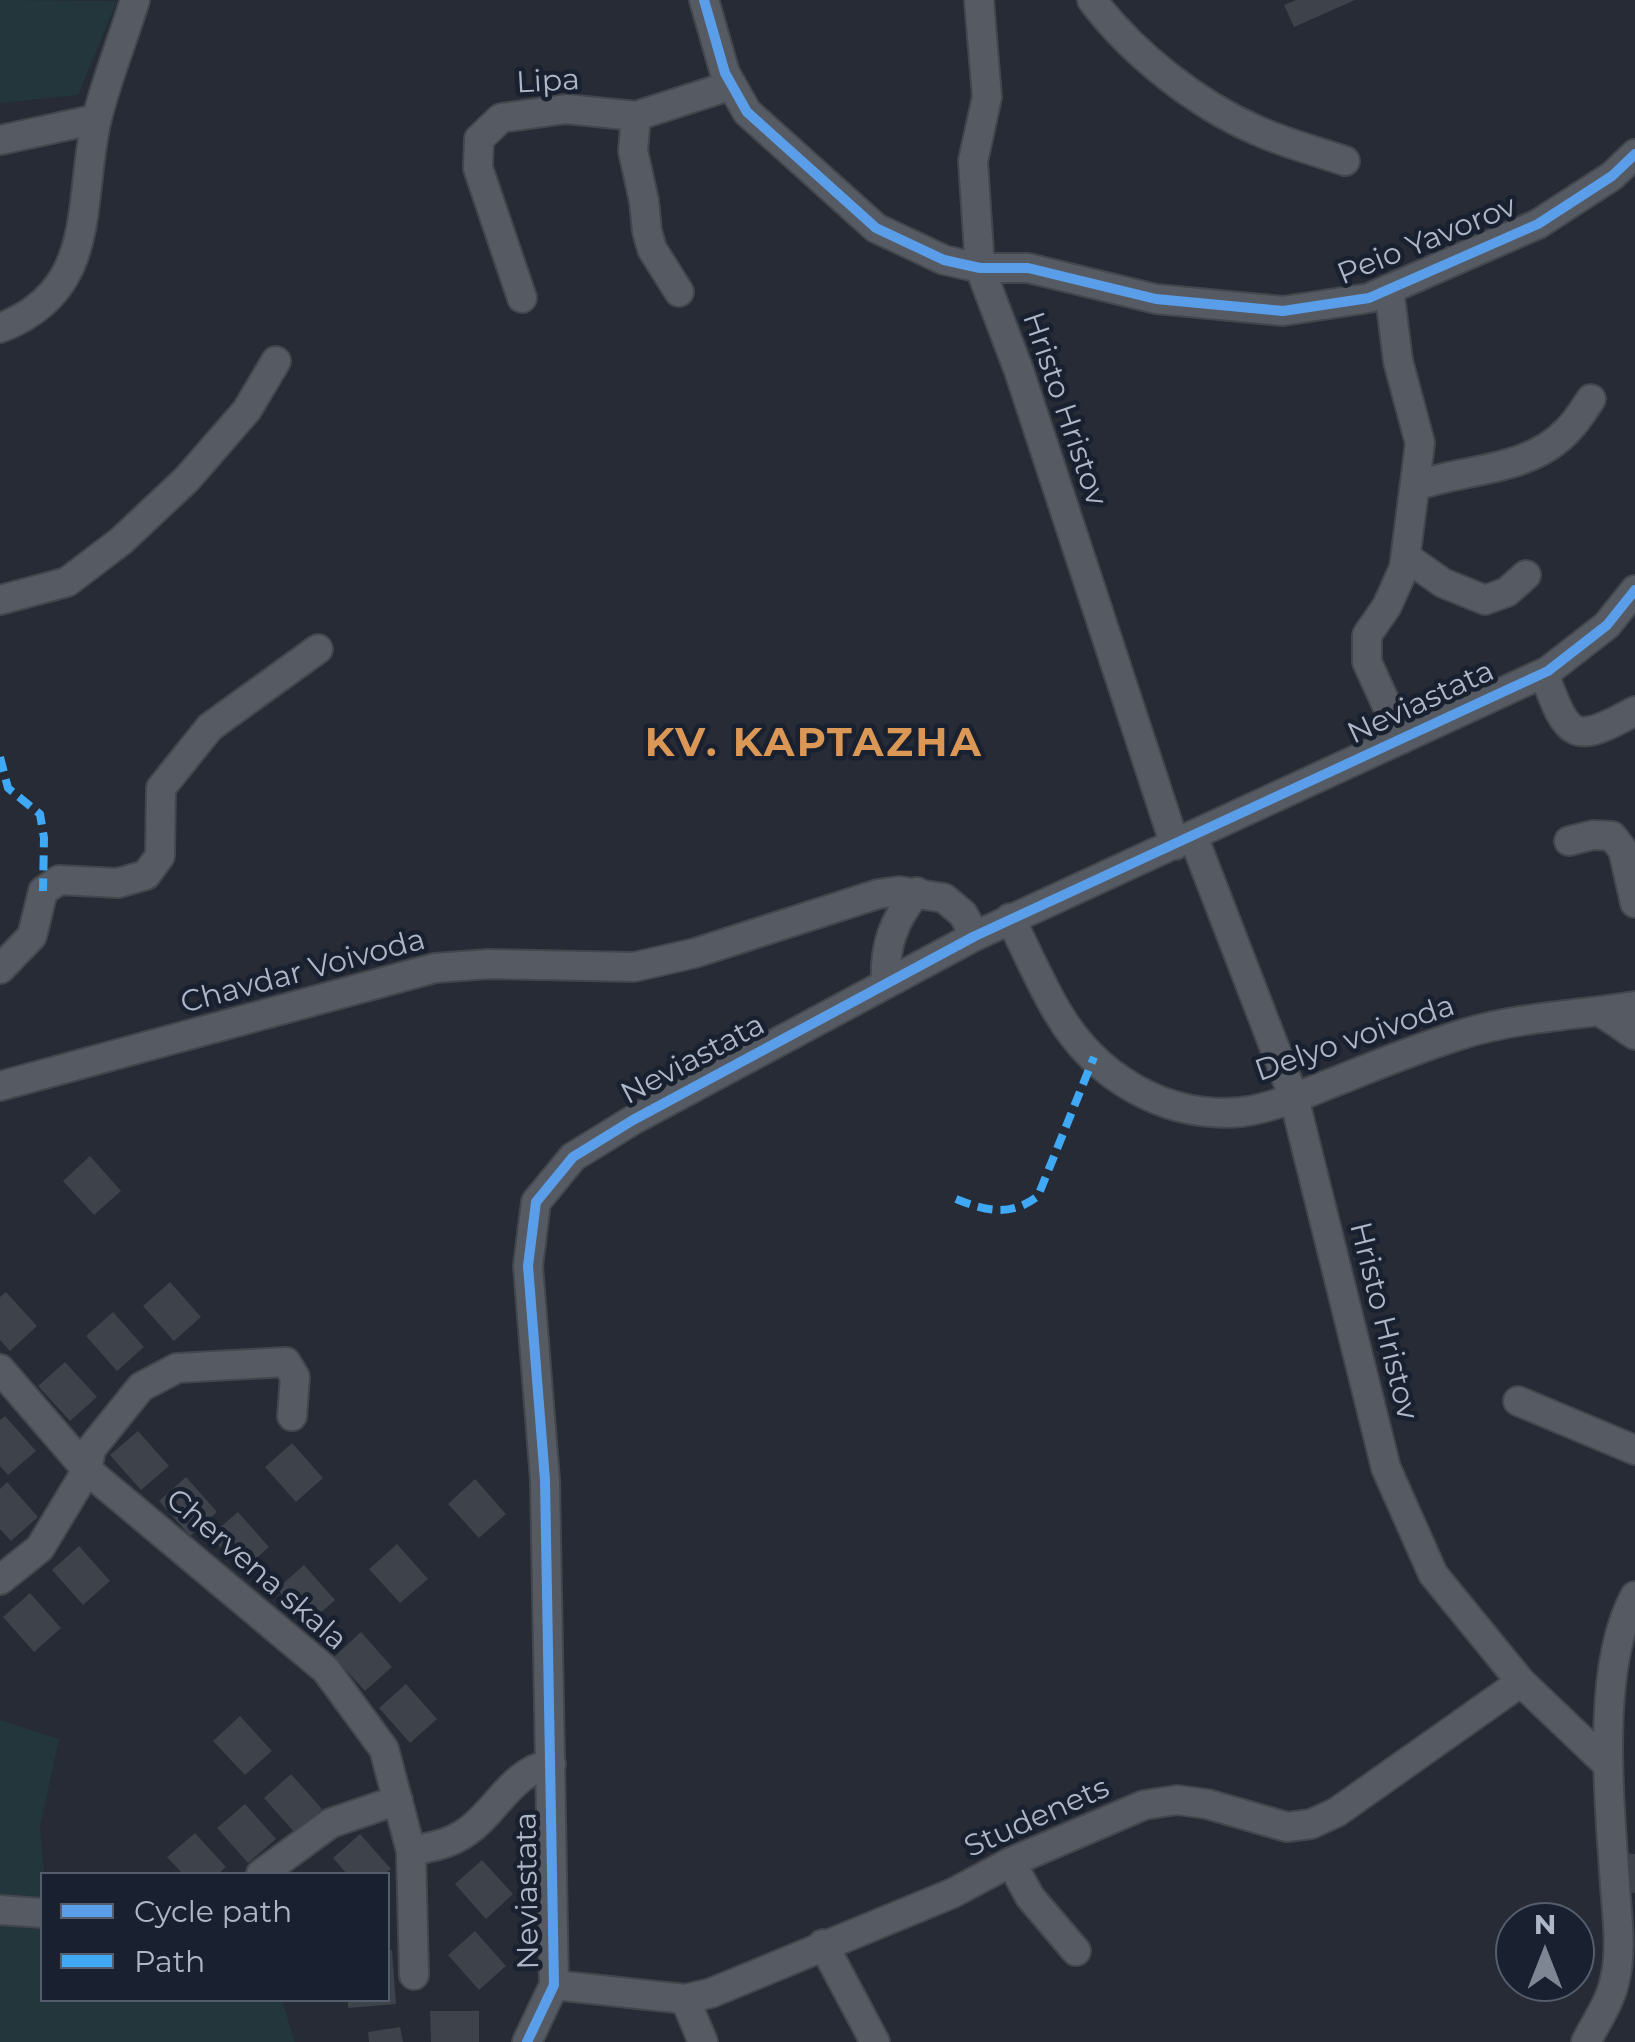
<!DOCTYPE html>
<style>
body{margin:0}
#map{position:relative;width:1635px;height:2042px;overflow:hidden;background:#262b35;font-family:Montserrat,sans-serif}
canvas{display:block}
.legend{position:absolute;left:40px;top:1872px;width:350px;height:130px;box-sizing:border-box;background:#192130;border:2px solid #555d6c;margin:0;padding:12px 18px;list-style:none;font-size:30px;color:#aeb7c7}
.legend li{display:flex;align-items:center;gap:20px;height:50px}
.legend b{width:50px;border:2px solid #555d6c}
.north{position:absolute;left:1495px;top:1902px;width:100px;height:100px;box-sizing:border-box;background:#192130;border:2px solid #555d6c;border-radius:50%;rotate:0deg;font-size:28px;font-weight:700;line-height:40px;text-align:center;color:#aeb7c7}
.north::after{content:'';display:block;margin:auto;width:35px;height:45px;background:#7e8694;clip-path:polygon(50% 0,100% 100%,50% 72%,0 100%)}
</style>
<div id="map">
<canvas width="1635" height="2042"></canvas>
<ul class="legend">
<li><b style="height:12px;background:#5a9eea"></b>Cycle path</li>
<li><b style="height:12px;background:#3fa9f5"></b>Path</li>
</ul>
<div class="north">N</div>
</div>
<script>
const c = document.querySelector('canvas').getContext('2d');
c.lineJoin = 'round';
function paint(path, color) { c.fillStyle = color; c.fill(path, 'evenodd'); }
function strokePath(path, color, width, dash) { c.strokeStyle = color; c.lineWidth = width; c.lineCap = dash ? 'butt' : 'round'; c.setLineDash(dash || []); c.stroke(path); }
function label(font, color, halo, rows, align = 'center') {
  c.font = font + ' Montserrat,sans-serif'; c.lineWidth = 9; c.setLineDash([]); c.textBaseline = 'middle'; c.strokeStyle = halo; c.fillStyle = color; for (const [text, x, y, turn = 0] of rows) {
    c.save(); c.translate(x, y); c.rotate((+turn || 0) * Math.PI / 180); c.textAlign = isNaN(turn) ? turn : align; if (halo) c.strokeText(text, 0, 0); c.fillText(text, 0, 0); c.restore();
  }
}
const green = new Path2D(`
 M 0,0 L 117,1 L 78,95 L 0,103 Z
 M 0,1720 L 59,1739 L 40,1827 L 44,1874 L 42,2000 L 282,2000 L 295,2042 L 0,2042 Z`);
const building = new Path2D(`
 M 1296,0 L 1355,0 L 1294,27 L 1284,5 Z
 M 90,1156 L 121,1191 L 94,1215 L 63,1181 Z
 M 170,1282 L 201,1317 L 174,1341 L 143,1306 Z
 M 6,1292 L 37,1326 L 10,1351 L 0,1340 L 0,1297 Z
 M 113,1312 L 144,1347 L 117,1371 L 86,1336 Z
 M 65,1362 L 97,1397 L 70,1421 L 38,1386 Z
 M 5,1416 L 36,1451 L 8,1475 L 0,1466 L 0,1420 Z
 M 138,1431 L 169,1466 L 141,1490 L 110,1455 Z
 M 292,1443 L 323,1478 L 296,1502 L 265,1467 Z
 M 186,1477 L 217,1512 L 190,1536 L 159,1501 Z
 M 475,1479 L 506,1514 L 479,1538 L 448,1504 Z
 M 7,1482 L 38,1517 L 11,1541 L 0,1529 L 0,1489 Z
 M 238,1512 L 269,1547 L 242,1571 L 210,1536 Z
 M 397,1544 L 428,1579 L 400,1603 L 369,1569 Z
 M 79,1546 L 110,1581 L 83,1605 L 52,1570 Z
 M 304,1565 L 335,1600 L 308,1624 L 277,1589 Z
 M 30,1593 L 61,1628 L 34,1652 L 3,1617 Z
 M 361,1632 L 392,1667 L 365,1691 L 334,1657 Z
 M 406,1684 L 437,1719 L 410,1743 L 379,1708 Z
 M 240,1716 L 272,1751 L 245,1775 L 213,1741 Z
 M 291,1774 L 322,1809 L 295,1833 L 264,1798 Z
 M 245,1804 L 276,1839 L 248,1863 L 217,1828 Z
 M 195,1833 L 226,1867 L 218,1874 L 183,1874 L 167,1857 Z
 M 360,1834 L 391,1869 L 384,1874 L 347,1874 L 333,1858 Z
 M 1625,1853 L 1635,1854 L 1635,1893 L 1624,1891 Z
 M 482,1860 L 513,1894 L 486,1919 L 455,1884 Z
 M 475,1931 L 506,1966 L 479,1990 L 448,1955 Z
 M 388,1950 L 392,1950 L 396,2004 L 348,2008 L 348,2000 L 388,2000 Z
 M 430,2011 L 479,2011 L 479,2042 L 431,2042 Z
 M 400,2027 L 403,2042 L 369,2042 L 368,2032 Z`);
const minor = new Path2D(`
 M 704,0 L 725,73 L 747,112 L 876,228 L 944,260 L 980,268 L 1028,268 L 1156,299 L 1283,311 L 1369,298 L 1538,224 L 1612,176 L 1635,154
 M 979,0 L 987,97 L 973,161 L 980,268 L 1019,371 L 1175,845
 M 1092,0 C 1132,53 1196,104 1256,130 C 1284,143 1316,151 1345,161
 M 636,116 L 633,151 L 644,201 L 647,231 L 652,249 L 679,292
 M 0,140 L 97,119
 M 1389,289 L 1398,361 L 1420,443 L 1404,568 L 1387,606 L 1367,635 L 1367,662 L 1402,739
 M 522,298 L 478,168 L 479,139 L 501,118 L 566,109 L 636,116 L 732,85
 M 0,328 C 100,290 77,202 97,118 C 107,78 123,39 135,0
 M 1416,486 C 1466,468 1529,472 1568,430 C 1577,421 1584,409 1591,399
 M 1406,557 L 1443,583 L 1485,600 L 1507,592 L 1526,575
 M 0,600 L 67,582 L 121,541 L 187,479 L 247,410 L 276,361
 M 1544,674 C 1568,738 1572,746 1635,711
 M 1193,836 L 1294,1098 L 1386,1468 L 1433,1574 L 1521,1682 L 1607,1764
 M 1569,841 L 1593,835 L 1612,836 L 1623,850 L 1635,903
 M 1010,918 C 1026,949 1040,983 1058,1013 C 1096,1077 1165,1119 1241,1112 C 1275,1108 1310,1091 1342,1079 C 1381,1063 1422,1047 1463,1034 C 1517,1017 1579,1015 1635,1006
 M 0,969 L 32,936 L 43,891 L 59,880 L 118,883 L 146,875 L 160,856 L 161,788 L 210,727 L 318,649
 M 886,984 C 884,947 893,920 917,892
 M 1601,1012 L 1635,1035
 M 0,1086 L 435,968 L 489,964 L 634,967 L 695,953 L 878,894 L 899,891 L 944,898 L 963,914 L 975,936
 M 0,1369 L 87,1470 L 326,1670 L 384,1749 L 411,1851 L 414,1975
 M 1518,1401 L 1635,1450
 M 0,1580 L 40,1548 L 87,1470 L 91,1449 L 141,1387 L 177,1368 L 286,1362 L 295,1377 L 292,1416
 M 411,1851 C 431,1847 449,1844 465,1833 C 497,1812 510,1772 551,1764
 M 1011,1862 L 1030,1897 L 1076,1951
 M 261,1874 L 331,1823 L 398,1800
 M 0,1910 L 42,1913
 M 823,1944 L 875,2042
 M 554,1985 L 685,1999 L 711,1993 L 953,1893 L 1011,1862 L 1144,1805 L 1177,1800 L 1207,1804 L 1287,1827 L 1311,1824 L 1337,1812 L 1521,1682
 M 685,1999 L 703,2042
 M 527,2042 L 554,1985 L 545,1480 L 528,1266 L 536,1202 L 573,1157 L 633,1120 L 975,936 L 1548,671 L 1607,625 L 1635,590
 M 1586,2042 C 1596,2022 1611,2001 1615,1979 C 1622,1949 1617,1916 1615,1886 C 1610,1804 1595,1669 1635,1596`);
const quiet = new Path2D(`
 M 0,757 L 8,788 L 40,814 L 44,838 L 43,891
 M 956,1199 C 986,1211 1011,1217 1038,1196 L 1094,1057`);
const cycleway = new Path2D(`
 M 704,0 L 725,73 L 747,112 L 876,228 L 944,260 L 980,268 L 1028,268 L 1156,299 L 1283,311 L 1369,298 L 1538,224 L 1612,176 L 1635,154
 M 527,2042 L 554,1985 L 545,1480 L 528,1266 L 536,1202 L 573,1157 L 633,1120 L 975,936 L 1548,671 L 1607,625 L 1635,590`);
const streetNames = [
 ["Lipa",548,82,-3],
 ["Peio Yavorov",1427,241,-22],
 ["Hristo Hristov",1064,409,71],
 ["Neviastata",1421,703,-25],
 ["Chavdar Voivoda",303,972,-15],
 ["Delyo voivoda",1355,1039,-19],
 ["Neviastata",693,1060,-28],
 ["Hristo Hristov",1383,1321,76],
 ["Chervena skala",256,1570,41],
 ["Studenets",1037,1818,-24],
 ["Neviastata",528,1891,-91]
];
const districtNames = [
 ["KV. KAPTAZHA",814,744]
];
paint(green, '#23363b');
paint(building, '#3d424b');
strokePath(minor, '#42464d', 32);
strokePath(minor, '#565a63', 28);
strokePath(quiet, '#3fa9f5', 8, [15, 8]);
strokePath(cycleway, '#5a9eea', 10);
label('30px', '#aeb7c7', '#192130', streetNames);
c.letterSpacing = '2.5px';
label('bold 40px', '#db9755', '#192130', districtNames);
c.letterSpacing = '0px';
</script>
